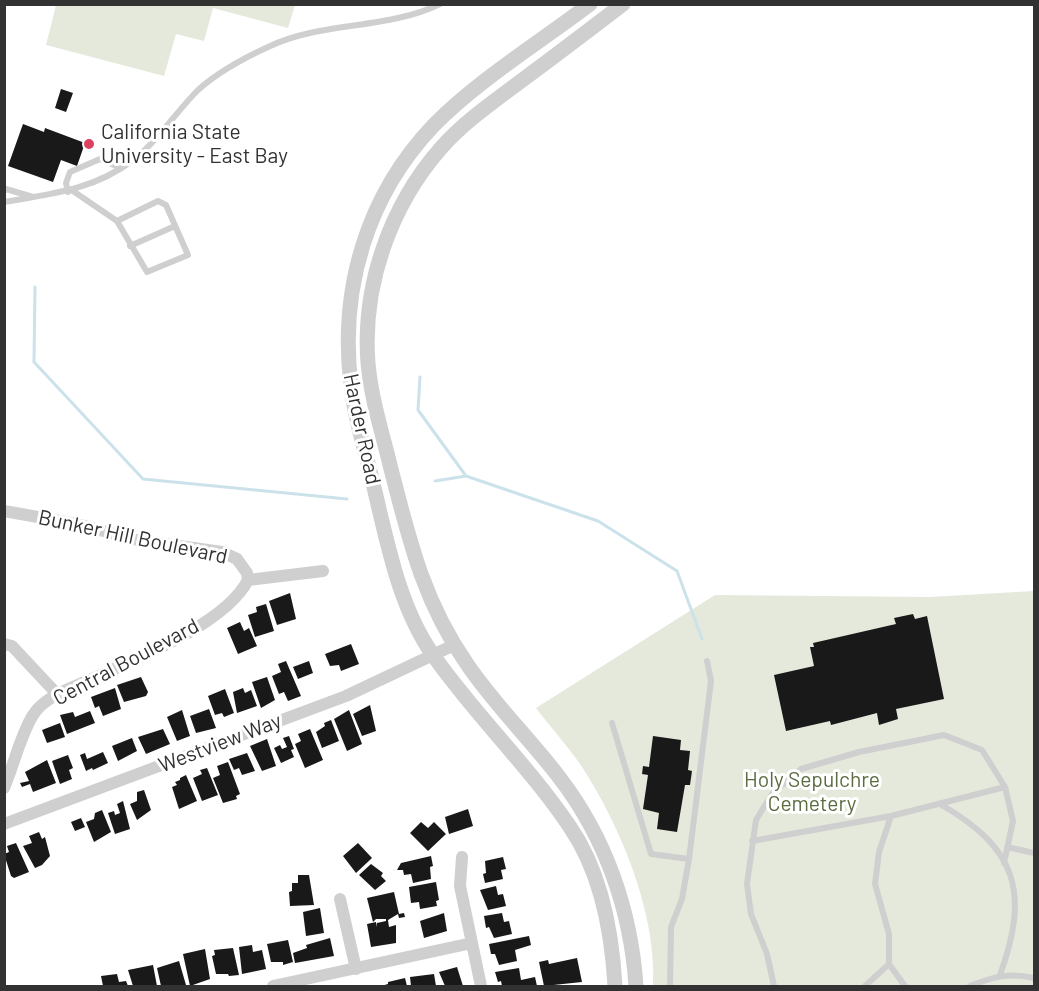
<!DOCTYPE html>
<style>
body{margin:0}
#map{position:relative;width:1039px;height:991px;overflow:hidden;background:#fff;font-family:Barlow,sans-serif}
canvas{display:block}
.frame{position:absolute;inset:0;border:6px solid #323232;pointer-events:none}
</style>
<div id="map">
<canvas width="1039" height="991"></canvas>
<div class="frame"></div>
</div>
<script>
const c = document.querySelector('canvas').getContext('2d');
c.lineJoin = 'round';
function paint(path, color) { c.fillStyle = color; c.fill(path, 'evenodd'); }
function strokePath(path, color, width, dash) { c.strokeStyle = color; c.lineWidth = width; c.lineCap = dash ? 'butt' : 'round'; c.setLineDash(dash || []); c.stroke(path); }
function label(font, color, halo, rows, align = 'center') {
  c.font = font + ' Barlow,sans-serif'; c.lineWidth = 6; c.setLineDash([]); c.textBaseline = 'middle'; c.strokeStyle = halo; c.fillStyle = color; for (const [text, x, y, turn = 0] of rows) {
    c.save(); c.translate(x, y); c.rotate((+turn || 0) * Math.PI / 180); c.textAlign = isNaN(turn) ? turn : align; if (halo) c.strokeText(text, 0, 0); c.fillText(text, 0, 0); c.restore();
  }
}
const green = new Path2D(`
 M 56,5 L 56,4 L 295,5 L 288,28 L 213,8 L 204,41 L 176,34 L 164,76 L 46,45 Z
 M 1034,591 L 1034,986 L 653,986 C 657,914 621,827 582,767 C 568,746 551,728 536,708 L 715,595 L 930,597 Z`);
const stream = new Path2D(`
 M 35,287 L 34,362 L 143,479 L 347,499
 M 420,377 L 418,410 L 466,476
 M 435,481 L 466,476 L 598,521 L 677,571 L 702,639`);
const building = new Path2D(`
 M 61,89 L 73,93 L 66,112 L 55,108 Z
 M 23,124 L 44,132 L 45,128 L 85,143 L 77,166 L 61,160 L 53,182 L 8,166 Z
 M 290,593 L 296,619 L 277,625 L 269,601 Z
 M 266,604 L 274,631 L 255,637 L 248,615 L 257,612 L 256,607 Z
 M 913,614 L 915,619 L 927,616 L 944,699 L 896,709 L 898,719 L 879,725 L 877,713 L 831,725 L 830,721 L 786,731 L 774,675 L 814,666 L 810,647 L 814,647 L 813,643 L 896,624 L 894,618 Z
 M 240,622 L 244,631 L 249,628 L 257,646 L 238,654 L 227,628 Z
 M 351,644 L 359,664 L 341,671 L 339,665 L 330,666 L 325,654 Z
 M 286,661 L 301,696 L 288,701 L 284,692 L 279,694 L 272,676 L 281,672 L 278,664 Z
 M 309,661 L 313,673 L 298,679 L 293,667 Z
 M 141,677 L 148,692 L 146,696 L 124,702 L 117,685 Z
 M 267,677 L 275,700 L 261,708 L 252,682 Z
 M 115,688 L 121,709 L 103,716 L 99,706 L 95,708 L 91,697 Z
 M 243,688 L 245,693 L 251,690 L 257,706 L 237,713 L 233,692 Z
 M 225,689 L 234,713 L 224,717 L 222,713 L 215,715 L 208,696 Z
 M 370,705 L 376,731 L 362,736 L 353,714 Z
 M 209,709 L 216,728 L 196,733 L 190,716 Z
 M 182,710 L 190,736 L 177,741 L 167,717 Z
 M 349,710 L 362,744 L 347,751 L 334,719 Z
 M 90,711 L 95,723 L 67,734 L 60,715 L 73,712 L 75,717 Z
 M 331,720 L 339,741 L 322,748 L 316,732 L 325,726 L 324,723 Z
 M 60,723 L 65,737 L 47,743 L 42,730 Z
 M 163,729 L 170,744 L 146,754 L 138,737 Z
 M 310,729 L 323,760 L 305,768 L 295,744 L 301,741 L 298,734 Z
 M 289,736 L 294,749 L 291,750 L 294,757 L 281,763 L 274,748 L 280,745 L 282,749 L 287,747 L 283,738 Z
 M 653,736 L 681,740 L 680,750 L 690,751 L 688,770 L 692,771 L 690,785 L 685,785 L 677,832 L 657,829 L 659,813 L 643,809 L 648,775 L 642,774 L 643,766 L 649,767 Z
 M 132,738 L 137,751 L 118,761 L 112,746 Z
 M 267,739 L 276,766 L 262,771 L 250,746 Z
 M 103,752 L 108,763 L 93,770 L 92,768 L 86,771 L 80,755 L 85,753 L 87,759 Z
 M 247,753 L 255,771 L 242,775 L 239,768 L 234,770 L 229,759 Z
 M 68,755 L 73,768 L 69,770 L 72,779 L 60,784 L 52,761 Z
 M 47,760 L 56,783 L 33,792 L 30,784 L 22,787 L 20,783 L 29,781 L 25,772 Z
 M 228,762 L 240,794 L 236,796 L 237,799 L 223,803 L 213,778 L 220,775 L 217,766 Z
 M 207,768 L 218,795 L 202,801 L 193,778 L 202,774 L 200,770 Z
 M 186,775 L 197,801 L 179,809 L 172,787 L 177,785 L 175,782 L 180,780 L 180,778 Z
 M 144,790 L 151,810 L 137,820 L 130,804 L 137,801 L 137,792 Z
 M 123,801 L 130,829 L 115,834 L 108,813 L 114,811 L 115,815 L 120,813 L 117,804 Z
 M 468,809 L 473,826 L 449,834 L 445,817 Z
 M 102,810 L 111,832 L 94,842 L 86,822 L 94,819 L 95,813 Z
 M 81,818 L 85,827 L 75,831 L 71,822 Z
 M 421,822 L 428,828 L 434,822 L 446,834 L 428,851 L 410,833 Z
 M 39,832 L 42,839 L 45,837 L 50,856 L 42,865 L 35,868 L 23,846 L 32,843 L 29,836 Z
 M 16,843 L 29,872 L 14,878 L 11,876 L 4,854 L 9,852 L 7,846 Z
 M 358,843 L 372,858 L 356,873 L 343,856 Z
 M 431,856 L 433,866 L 430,867 L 431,879 L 413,883 L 411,874 L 404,875 L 403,870 L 397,870 L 401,863 Z
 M 503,857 L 506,869 L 501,870 L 503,879 L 485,883 L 483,874 L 486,873 L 485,861 Z
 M 371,864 L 383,873 L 381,876 L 386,881 L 375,890 L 359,875 Z
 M 298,875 L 309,875 L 314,905 L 290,906 L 289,892 L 292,891 L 292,883 L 298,883 Z
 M 436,882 L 439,900 L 436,901 L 437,906 L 420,909 L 419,902 L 411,903 L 409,887 Z
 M 496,886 L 498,895 L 503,894 L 506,906 L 488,910 L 480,890 Z
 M 394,892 L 399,914 L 404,913 L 405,917 L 399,918 L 398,914 L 388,920 L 389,927 L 396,925 L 396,943 L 371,947 L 367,924 L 376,922 L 377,927 L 377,923 L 386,921 L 386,919 L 376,919 L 373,922 L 367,898 Z
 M 320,908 L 324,933 L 306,936 L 303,912 Z
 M 444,913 L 447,931 L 424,938 L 420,921 Z
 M 502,913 L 504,922 L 509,921 L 512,934 L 494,938 L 489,927 L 486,928 L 484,916 Z
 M 529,936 L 531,945 L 515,950 L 517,961 L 499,965 L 495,954 L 491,954 L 489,944 Z
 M 330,938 L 334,956 L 295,963 L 293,953 L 307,948 L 306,945 Z
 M 288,940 L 293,962 L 283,965 L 283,962 L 271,962 L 267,944 Z
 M 252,945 L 253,952 L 262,950 L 266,969 L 242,974 L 239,947 Z
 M 233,948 L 239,975 L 229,976 L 228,974 L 216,974 L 212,956 L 215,955 L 214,950 Z
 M 205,949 L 210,979 L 190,986 L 183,954 Z
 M 577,958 L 582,982 L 544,986 L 539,962 L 548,960 L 549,964 Z
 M 179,961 L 186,985 L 161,986 L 157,968 Z
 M 153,965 L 157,986 L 133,986 L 128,970 Z
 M 457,967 L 463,986 L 445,986 L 439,972 Z
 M 519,968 L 521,980 L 535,977 L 537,986 L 502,986 L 501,981 L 498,982 L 495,972 Z
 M 117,974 L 119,982 L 126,981 L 128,986 L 103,986 L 101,976 Z
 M 434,974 L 436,986 L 411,986 L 410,977 Z
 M 405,978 L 407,986 L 381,986 L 388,984 L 388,982 Z`);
const service = new Path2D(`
 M 4,191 L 6,189 L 33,197
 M 73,191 L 117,221 L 158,201 L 166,205 L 188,255 L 147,272 L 117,221
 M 68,192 L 66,183 L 70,172 L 100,159 L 121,168
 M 4,202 C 51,194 94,190 133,160 C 159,140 175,113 198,90 C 218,72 244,58 268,47 C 321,21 387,30 440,4
 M 130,246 L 175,226
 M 612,723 L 651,854 L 689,859 L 682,899 L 671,927 L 670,986
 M 940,804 C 1017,848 1030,892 1000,975
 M 752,841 L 891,816 L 1005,787
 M 1007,847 L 1034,853
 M 689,859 L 711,681 L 707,661
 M 889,964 L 889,934 L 875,884 L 879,852 L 891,816
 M 774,986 L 767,954 L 751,914 L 747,884 L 756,820 L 772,794 L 801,769 L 859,752 L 944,735 L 982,750 L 1005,787 L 1013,821 L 1004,863
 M 865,986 L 889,964 L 905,986
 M 970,986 C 993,977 1009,972 1034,978`);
const minor = new Path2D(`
 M 4,511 L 77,524 L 137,540 L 222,552 L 237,559 L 247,573 L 248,580
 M 248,580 L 323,571
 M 4,644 L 12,646 L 57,694
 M 4,788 C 14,765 20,736 33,715 C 44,697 69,689 87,681 C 133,660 225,625 248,580
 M 4,824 L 346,696 L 454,645
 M 462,857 L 460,886 L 481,986
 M 340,899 L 356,969
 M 273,986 L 472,943`);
const tertiary = new Path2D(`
 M 590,4 C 540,42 477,81 434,125 C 367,195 339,289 351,385 C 354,416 364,446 371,475 C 386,535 397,604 433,655 C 475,715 529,766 570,827 C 601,872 612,933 615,986
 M 623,4 C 589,30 555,56 521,81 C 493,102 464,122 441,148 C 390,206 362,286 368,363 C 371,398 382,432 390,465 C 409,539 423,601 467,664 C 494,704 530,739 559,777 C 606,838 631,911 636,986`);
const markers = [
 [89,144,6,"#dd4160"]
];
const poiNames = [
 ["California State",101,132],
 ["University - East Bay",101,156]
];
const streetNames = [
 ["Harder Road",362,429,78],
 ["Bunker Hill Boulevard",133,537,12],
 ["Central Boulevard",126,662,-28],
 ["Westview Way",220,743,-21]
];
const parkNames = [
 ["Holy Sepulchre",812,780],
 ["Cemetery",812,804]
];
paint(green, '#e4e9dc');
strokePath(stream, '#cce2ea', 3);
paint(building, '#191919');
strokePath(service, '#cfcfcf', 6);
strokePath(minor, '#cfcfcf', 12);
strokePath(tertiary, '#cfcfcf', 15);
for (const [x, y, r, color] of markers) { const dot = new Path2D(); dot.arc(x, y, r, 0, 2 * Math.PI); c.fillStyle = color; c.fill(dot); strokePath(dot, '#fff', 2); }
label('21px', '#323232', '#fff', poiNames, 'left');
label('21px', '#323232', '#fff', streetNames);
label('21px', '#5b6c41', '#fff', parkNames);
</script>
